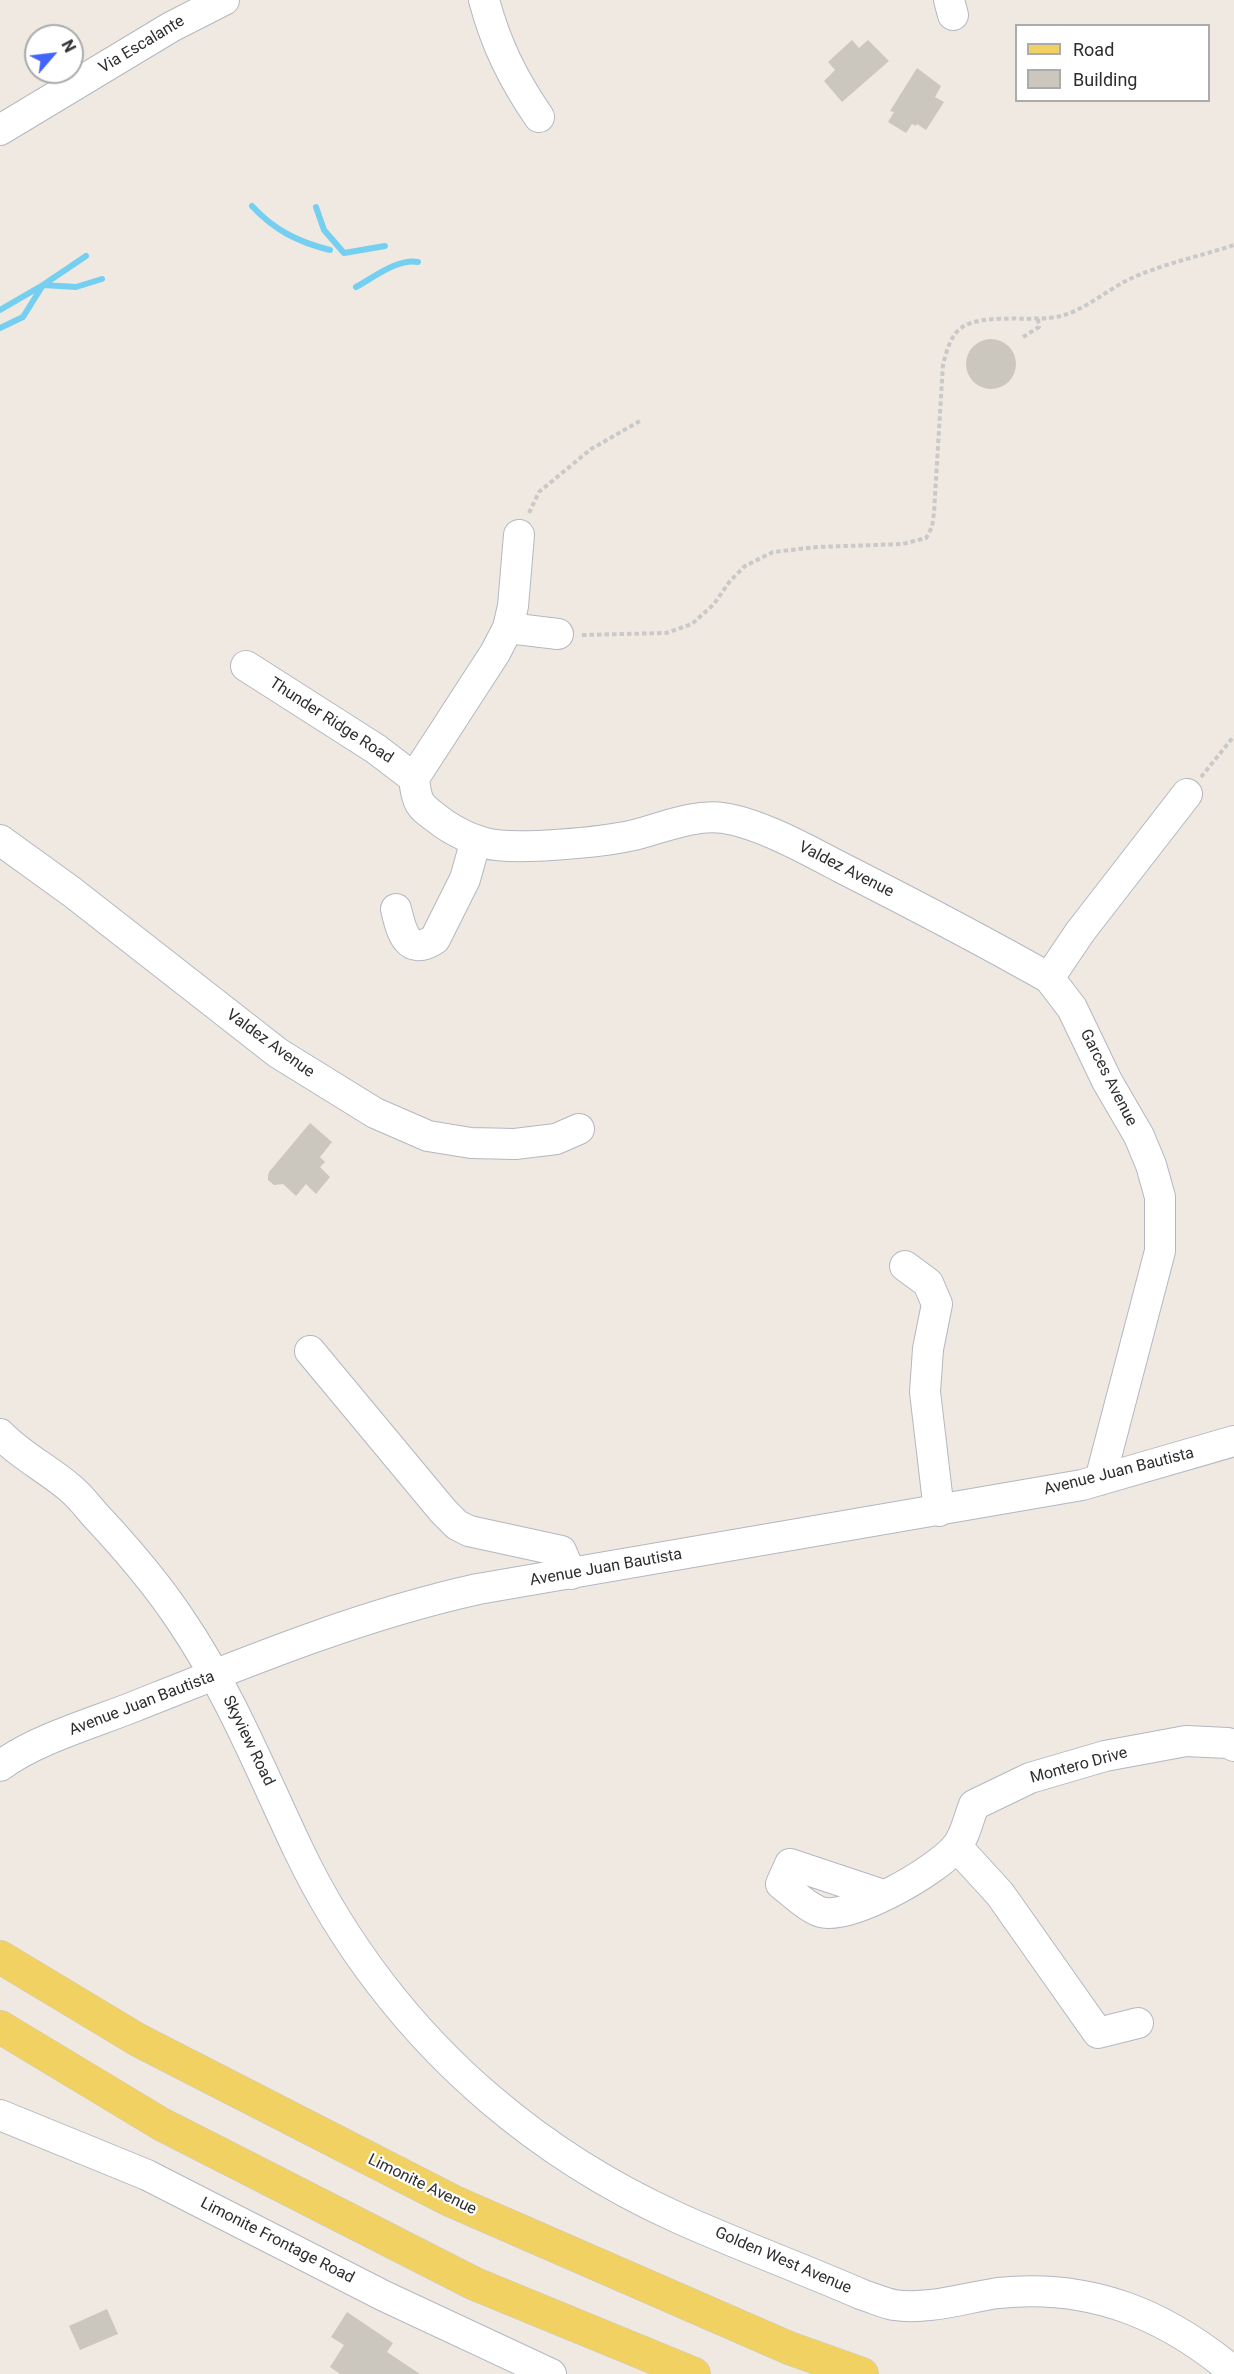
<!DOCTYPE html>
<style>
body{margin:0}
#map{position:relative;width:1234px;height:2374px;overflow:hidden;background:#efe9e1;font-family:Roboto,sans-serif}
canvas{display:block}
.legend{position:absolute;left:1015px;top:24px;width:195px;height:78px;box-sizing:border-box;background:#fff;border:2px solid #ababab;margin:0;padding:8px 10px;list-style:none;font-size:18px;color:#2e2e2e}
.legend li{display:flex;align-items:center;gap:12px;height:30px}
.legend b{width:30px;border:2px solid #ababab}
.north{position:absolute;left:24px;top:24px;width:60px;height:60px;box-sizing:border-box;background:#fff;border:2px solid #ababab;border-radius:50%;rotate:62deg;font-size:16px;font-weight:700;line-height:24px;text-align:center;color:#2e2e2e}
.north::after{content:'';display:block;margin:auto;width:21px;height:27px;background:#4264fb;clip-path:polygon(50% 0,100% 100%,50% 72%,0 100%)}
</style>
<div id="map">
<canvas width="1234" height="2374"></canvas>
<ul class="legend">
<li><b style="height:8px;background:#f2d163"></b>Road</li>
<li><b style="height:16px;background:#cbc7bf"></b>Building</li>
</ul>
<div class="north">N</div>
</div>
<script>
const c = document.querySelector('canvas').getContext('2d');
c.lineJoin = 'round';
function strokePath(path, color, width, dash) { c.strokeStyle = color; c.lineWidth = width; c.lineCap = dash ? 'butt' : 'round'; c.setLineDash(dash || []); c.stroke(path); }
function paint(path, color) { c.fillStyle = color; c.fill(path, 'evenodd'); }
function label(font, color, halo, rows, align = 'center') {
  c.font = font + ' Roboto,sans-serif'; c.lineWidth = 4.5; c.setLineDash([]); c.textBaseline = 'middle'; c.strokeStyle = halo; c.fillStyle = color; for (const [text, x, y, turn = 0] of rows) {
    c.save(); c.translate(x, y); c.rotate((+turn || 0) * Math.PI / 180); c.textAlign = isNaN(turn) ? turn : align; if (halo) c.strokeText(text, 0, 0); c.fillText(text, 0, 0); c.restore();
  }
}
const stream = new Path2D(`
 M 252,206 C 274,230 298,242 330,250
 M 316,207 L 324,230 L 344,253 L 385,246
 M 356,287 C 373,278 398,258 418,262
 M 0,310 L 43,285 L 86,256
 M 0,328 L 23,317 L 43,285 L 76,287 L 102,279`);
const building = new Path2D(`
 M 852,40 L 859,48 L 868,40 L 889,61 L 842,102 L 824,81 L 835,70 L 828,62 Z
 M 917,68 L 941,86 L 935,97 L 944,102 L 926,130 L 917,124 L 916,126 L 912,124 L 906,133 L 888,122 L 894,112 L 890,111 Z
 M966 364a25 25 0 1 1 50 0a25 25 0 1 1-50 0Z
 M 310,1123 L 332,1142 L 320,1157 L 325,1162 L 320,1167 L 330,1177 L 316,1194 L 306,1184 L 296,1196 L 283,1184 L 274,1185 L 268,1180 L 268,1176 L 269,1172 Z
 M 107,2309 L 118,2334 L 80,2350 L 69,2326 Z
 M 347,2312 L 393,2343 L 387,2352 L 420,2374 L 340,2374 L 330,2367 L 344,2345 L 331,2337 Z`);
const path = new Path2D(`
 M 1023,337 L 1039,327 L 1038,319
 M 529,513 L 539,492 L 591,449 L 640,421
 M 582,635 L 666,633 L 692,624 L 714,604 L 730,581 L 745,566 L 773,552 L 817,547 L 903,544 L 926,538 L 932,527 L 934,513 L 943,364 C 947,351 950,336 961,328 C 983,312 1033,323 1061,316 C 1087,309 1109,288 1134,277 C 1166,263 1201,256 1234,245
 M 1201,777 L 1234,736`);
const minor = new Path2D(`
 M 484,0 C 496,45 513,79 539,117
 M 949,0 L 953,15
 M 0,130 L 171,27 L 224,0
 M 508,628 L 513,606 L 519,535
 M 558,634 L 508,628 L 495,653 L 414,778 C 417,808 421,806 444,824 C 456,832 470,839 485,843 C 513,851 604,842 634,835 C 662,828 694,814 723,818 C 759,823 808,850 840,867 C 911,903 980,939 1049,978
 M 246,666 L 376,749 L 414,778
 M 0,840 L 72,892 L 278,1053 L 375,1113 L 428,1136 L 471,1143 L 515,1144 L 556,1139 L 579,1129
 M 396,909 C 401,930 407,958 435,939 L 465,879 L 476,840
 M 905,1266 L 928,1283 L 937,1304 L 928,1349 L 925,1392 L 939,1511
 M 310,1351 L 443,1511 L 457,1525 L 469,1531 L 561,1551 L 571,1574
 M 0,1434 C 21,1456 48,1469 70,1488 C 80,1496 88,1507 96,1516 C 126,1548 156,1583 180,1619 C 229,1691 261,1771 298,1849 C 343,1944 410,2031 490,2099 C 545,2146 610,2187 676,2217 C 738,2245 801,2268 863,2295 C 873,2298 884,2303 894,2305 C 929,2310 964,2298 998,2293 C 1090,2283 1165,2314 1234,2372
 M 1100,1480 L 1160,1251 L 1160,1197 L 1151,1165 L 1139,1136 L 1107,1081 L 1072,1008 L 1049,978 L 1080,932 L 1187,794
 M 0,1766 C 34,1740 93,1723 133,1707 C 246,1662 360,1615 478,1589 L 1082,1485 L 1234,1441
 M 957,1847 L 1000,1894 L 1098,2033 L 1138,2023
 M 883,1895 L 790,1864 L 781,1884 C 793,1893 805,1906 818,1911 C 846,1924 938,1870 956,1847 C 965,1837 969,1817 974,1805 L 1030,1778 L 1105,1756 L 1186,1741 L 1228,1743 L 1234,1746
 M 0,2115 L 147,2175 L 384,2296 L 551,2374`);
const major = new Path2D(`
 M 0,1957 L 138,2040 L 452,2201 L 789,2348 L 862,2374
 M 0,2027 L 161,2124 L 475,2284 L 694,2374`);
const streetNames = [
 ["Via Escalante",142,45,-31],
 ["Thunder Ridge Road",331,721,33],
 ["Valdez Avenue",846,870,27],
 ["Valdez Avenue",270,1044,36],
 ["Garces Avenue",1108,1078,63],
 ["Avenue Juan Bautista",1119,1472,-14],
 ["Avenue Juan Bautista",606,1568,-10],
 ["Avenue Juan Bautista",142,1704,-21],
 ["Skyview Road",248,1741,64],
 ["Montero Drive",1079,1766,-15],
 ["Limonite Avenue",422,2185,26],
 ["Limonite Frontage Road",277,2241,27],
 ["Golden West Avenue",783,2261,23]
];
strokePath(stream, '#75cff0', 6);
paint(building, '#cbc7bf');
strokePath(minor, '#b4b7c1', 32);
strokePath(major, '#c9c9c9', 34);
strokePath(path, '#c9c9c9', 4, [4.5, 3]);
strokePath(minor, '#fff', 30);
strokePath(major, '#f2d163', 33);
label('16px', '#2e2e2e', '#fff', streetNames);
</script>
